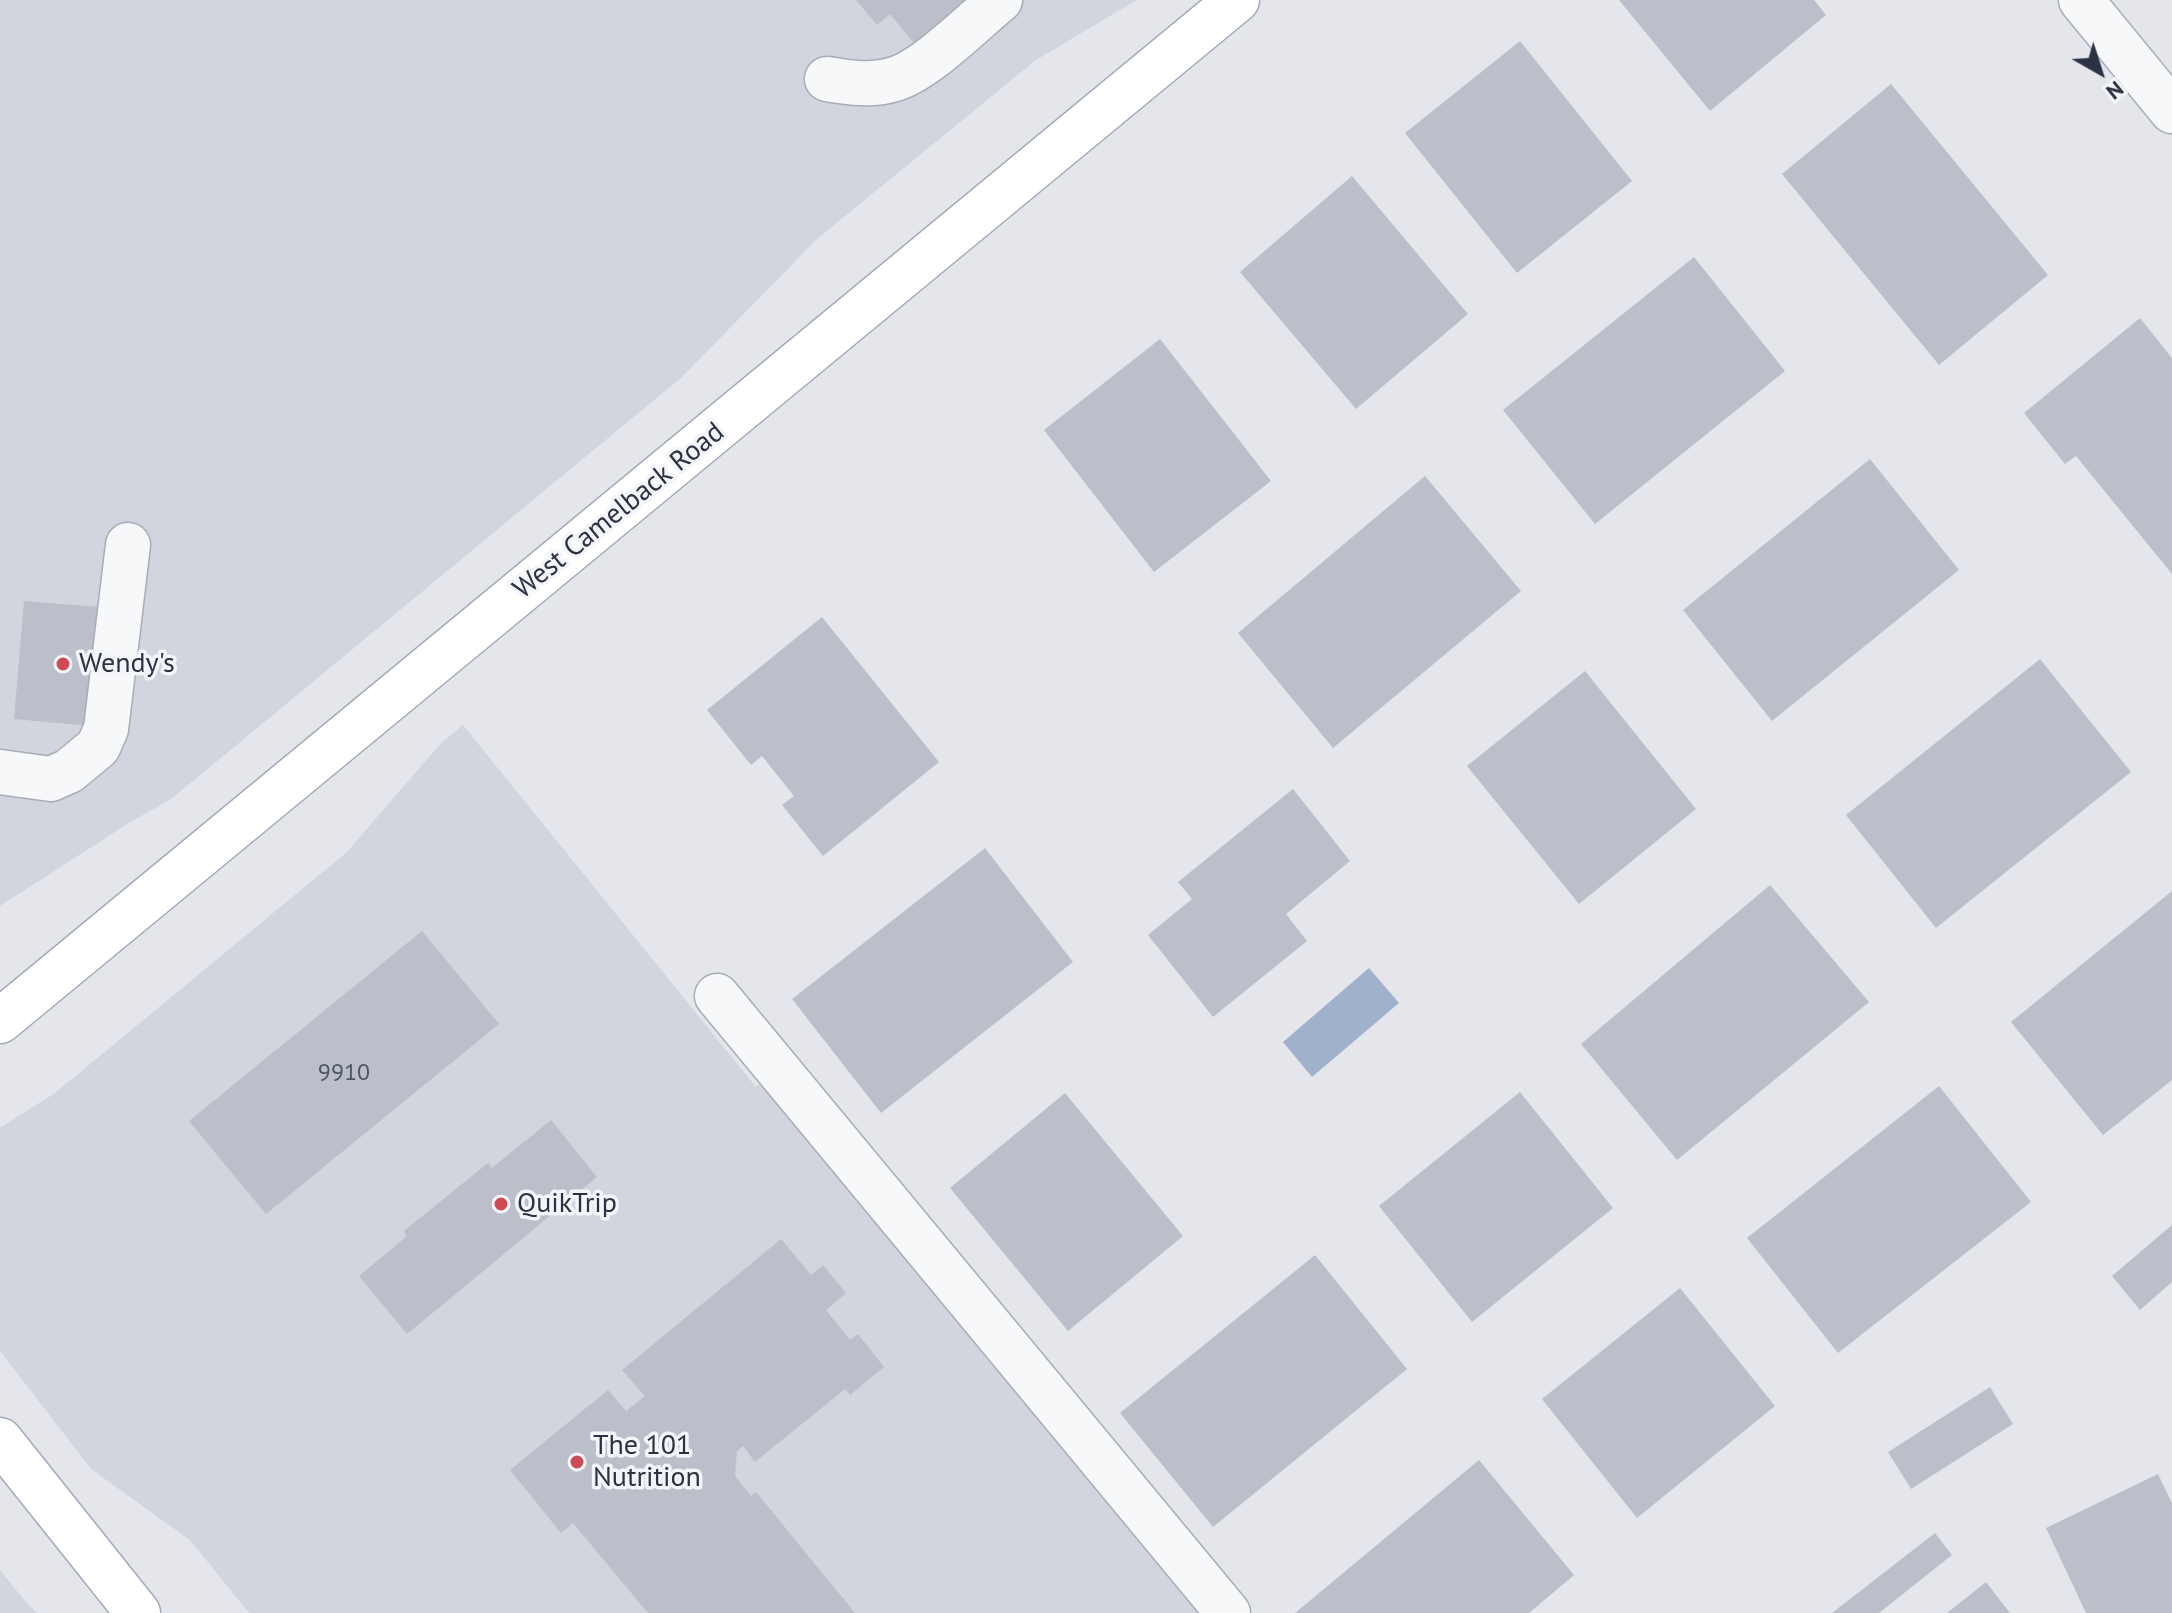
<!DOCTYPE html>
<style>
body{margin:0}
#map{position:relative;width:2172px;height:1613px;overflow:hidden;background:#e4e6ec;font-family:"PT Sans",sans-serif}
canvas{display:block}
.north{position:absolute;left:2060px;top:32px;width:80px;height:80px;-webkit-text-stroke:6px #f4f5f9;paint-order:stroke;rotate:141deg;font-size:22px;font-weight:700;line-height:32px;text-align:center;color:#2b3244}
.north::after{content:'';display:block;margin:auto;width:28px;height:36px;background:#2b3244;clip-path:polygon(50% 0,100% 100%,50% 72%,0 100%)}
</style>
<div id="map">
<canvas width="2172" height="1613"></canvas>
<div class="north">N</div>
</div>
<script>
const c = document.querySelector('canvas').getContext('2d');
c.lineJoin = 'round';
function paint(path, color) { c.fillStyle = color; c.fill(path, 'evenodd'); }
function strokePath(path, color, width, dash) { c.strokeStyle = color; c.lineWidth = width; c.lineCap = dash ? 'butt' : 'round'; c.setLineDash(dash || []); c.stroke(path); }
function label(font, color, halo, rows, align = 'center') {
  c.font = font + ' "PT Sans",sans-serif'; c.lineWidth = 7; c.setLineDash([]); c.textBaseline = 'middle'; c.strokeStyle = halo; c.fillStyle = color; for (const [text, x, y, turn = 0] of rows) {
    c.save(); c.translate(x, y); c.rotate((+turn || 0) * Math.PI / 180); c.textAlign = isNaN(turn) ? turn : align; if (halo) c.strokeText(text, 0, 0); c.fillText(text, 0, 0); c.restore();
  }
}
const built = new Path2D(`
 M 0,0 L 1137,0 L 1036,60 L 817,239 L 682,377 L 170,800 L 132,821 L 0,906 Z
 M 463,725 L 756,1087 L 761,1082 L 1203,1613 L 249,1613 L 190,1540 L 91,1469 L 0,1351 L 0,1128 L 55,1093 L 347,852 L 441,743 Z
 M 0,1570 L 30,1607 L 37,1613 L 0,1613 Z`);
const water = new Path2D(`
 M 1369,968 L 1399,1003 L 1312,1077 L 1283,1042 Z`);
const building = new Path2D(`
 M 856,0 L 978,0 L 919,49 L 890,14 L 877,25 Z
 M 1619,0 L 1814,0 L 1826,15 L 1710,111 Z
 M 1520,41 L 1632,181 L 1517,273 L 1405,133 Z
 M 1891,84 L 2048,275 L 1939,365 L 1782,174 Z
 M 1352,176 L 1468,314 L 1356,409 L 1240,272 Z
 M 1694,257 L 1785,371 L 1595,524 L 1503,410 Z
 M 2140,318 L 2172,358 L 2172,574 L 2076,456 L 2065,464 L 2024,413 Z
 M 1160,339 L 1271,481 L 1154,572 L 1044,430 Z
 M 1870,459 L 1959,570 L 1772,721 L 1683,610 Z
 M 1425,476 L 1521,591 L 1333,748 L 1238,633 Z
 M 24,601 L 113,608 L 102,727 L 14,719 Z
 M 822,617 L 939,762 L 823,856 L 782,805 L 794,796 L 762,756 L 751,765 L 707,710 Z
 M 2040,659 L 2131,772 L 1936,928 L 1846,815 Z
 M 1585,671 L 1696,809 L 1579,904 L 1467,766 Z
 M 1293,789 L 1350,861 L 1286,914 L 1307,941 L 1213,1017 L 1148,935 L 1192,899 L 1178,882 Z
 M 985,848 L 1073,962 L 881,1113 L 792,999 Z
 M 1770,885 L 1869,1002 L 1677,1160 L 1581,1044 Z
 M 2172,891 L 2172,1080 L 2103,1135 L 2011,1022 Z
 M 422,931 L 499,1024 L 266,1214 L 189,1121 Z
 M 1939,1086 L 2031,1202 L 1838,1353 L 1747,1238 Z
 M 1520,1092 L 1613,1208 L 1472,1322 L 1379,1206 Z
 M 1065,1093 L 1183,1236 L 1068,1331 L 950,1188 Z
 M 551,1120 L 597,1177 L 407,1334 L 359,1276 L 407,1236 L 404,1231 L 488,1163 L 492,1168 Z
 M 2172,1225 L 2172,1282 L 2140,1310 L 2112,1276 Z
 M 781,1239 L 811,1275 L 823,1265 L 846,1293 L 826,1310 L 850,1340 L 858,1334 L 884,1367 L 850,1395 L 845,1389 L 755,1462 L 743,1446 L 737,1451 L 735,1476 L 751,1496 L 756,1492 L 855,1613 L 648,1613 L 573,1523 L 561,1533 L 510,1470 L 608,1390 L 626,1411 L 645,1396 L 622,1370 Z
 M 1315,1255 L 1407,1369 L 1213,1527 L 1120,1413 Z
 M 1680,1288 L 1775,1406 L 1637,1518 L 1542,1399 Z
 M 1990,1387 L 2013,1424 L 1911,1489 L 1888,1452 Z
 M 1479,1460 L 1574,1575 L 1529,1613 L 1295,1613 Z
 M 2158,1474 L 2172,1503 L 2172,1613 L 2086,1613 L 2046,1528 Z
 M 1935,1533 L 1952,1555 L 1879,1613 L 1832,1613 Z
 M 1986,1582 L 2010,1613 L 1947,1613 Z`);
const minor = new Path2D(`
 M 2081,0 L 2172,111
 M 827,79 C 850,83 873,86 895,79 C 927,69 973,22 1000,0
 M 0,772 L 51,779 L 69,771 L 98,747 L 106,729 L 128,545
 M 717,996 L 1228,1613`);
const major = new Path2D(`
 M 0,1021 L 1237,0
 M 0,1440 L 138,1613`);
const markers = [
 [63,664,8,"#ce4b54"],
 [501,1204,8,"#ce4b54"],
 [577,1462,8,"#ce4b54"]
];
const numberNames = [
 ["9910",344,1073]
];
const streetNames = [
 ["West Camelback Road",619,511,-39]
];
const poiNames = [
 ["Wendy's",79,664],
 ["QuikTrip",517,1204],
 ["The 101",593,1446],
 ["Nutrition",593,1478]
];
paint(built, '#d2d5de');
paint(water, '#a0b1cb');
paint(building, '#bbbfc9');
strokePath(minor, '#a9acb6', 47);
strokePath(major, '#a3aab7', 47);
strokePath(minor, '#f7f8fa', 44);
strokePath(major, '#fff', 44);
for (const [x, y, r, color] of markers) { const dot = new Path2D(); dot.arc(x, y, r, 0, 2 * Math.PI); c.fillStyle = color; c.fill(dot); strokePath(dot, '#f4f5f9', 3); }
label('24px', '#4f5565', null, numberNames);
label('28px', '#2b3244', '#f4f5f9', streetNames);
label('28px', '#2b3244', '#f4f5f9', poiNames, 'left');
</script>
